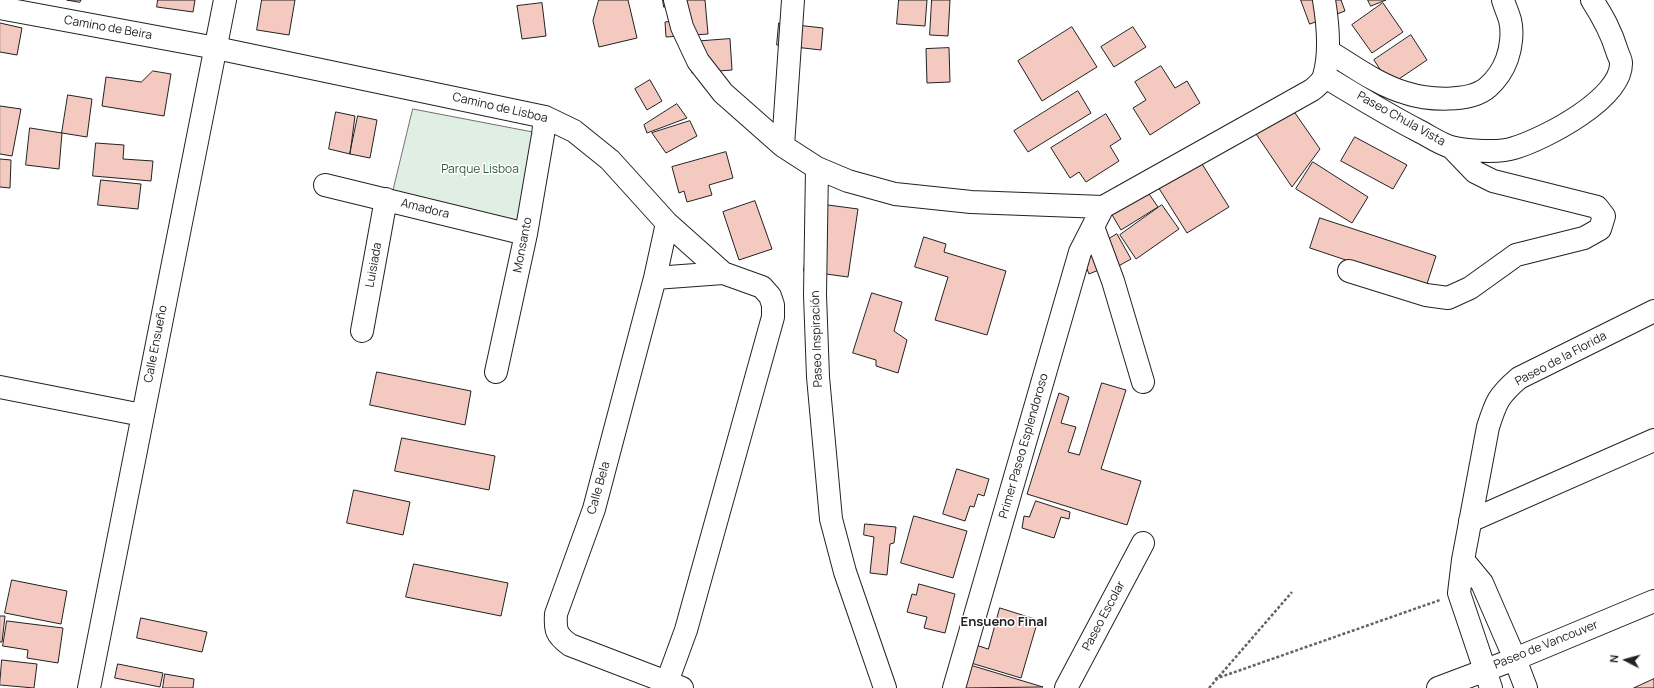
<!DOCTYPE html>
<meta charset="utf-8">
<style>
body{margin:0}
#map{position:relative;width:1654px;height:688px;overflow:hidden;background:#fff;font-family:Manrope,sans-serif}
canvas{display:block}
.north{position:absolute;left:1606px;top:640px;width:40px;height:40px;-webkit-text-stroke:3px #fff;paint-order:stroke;rotate:276deg;font-size:11px;font-weight:700;line-height:16px;text-align:center;color:#222}
.north::after{content:'';display:block;margin:auto;width:14px;height:18px;background:#222;clip-path:polygon(50% 0,100% 100%,50% 72%,0 100%)}
</style>
<div id="map">
<canvas width="1654" height="688"></canvas>
<div class="north">N</div>
</div>
<script>
const c = document.querySelector('canvas').getContext('2d');
c.lineJoin = 'round';
function paint(path, color) { c.fillStyle = color; c.fill(path, 'evenodd'); }
function strokePath(path, color, width, dash) { c.strokeStyle = color; c.lineWidth = width; c.lineCap = dash ? 'butt' : 'round'; c.setLineDash(dash || []); c.stroke(path); }
function label(font, color, halo, rows, align = 'center') {
  c.font = font + ' Manrope,sans-serif'; c.lineWidth = 3; c.setLineDash([]); c.textBaseline = 'middle'; c.strokeStyle = halo; c.fillStyle = color; for (const [text, x, y, turn = 0] of rows) {
    c.save(); c.translate(x, y); c.rotate((+turn || 0) * Math.PI / 180); c.textAlign = isNaN(turn) ? turn : align; if (halo) c.strokeText(text, 0, 0); c.fillText(text, 0, 0); c.restore();
  }
}
const green = new Path2D(`
 M 413,109 L 538,133 L 522,228 L 391,200 Z`);
const building = new Path2D(`
 M 67,0 L 81,0 L 80,2 Z
 M 158,0 L 195,0 L 193,12 L 157,7 Z
 M 262,0 L 295,0 L 289,35 L 257,30 Z
 M 599,0 L 628,0 L 637,38 L 599,47 L 593,21 Z
 M 663,0 L 705,0 L 708,34 L 666,37 L 665,22 L 675,21 L 674,7 L 664,7 Z
 M 899,0 L 927,0 L 925,26 L 897,24 Z
 M 932,0 L 950,0 L 948,36 L 930,35 Z
 M 1301,0 L 1341,0 L 1345,11 L 1310,24 Z
 M 1368,0 L 1386,0 L 1371,6 Z
 M 542,3 L 546,36 L 522,39 L 517,6 Z
 M 1383,3 L 1403,32 L 1372,53 L 1352,25 Z
 M 0,23 L 22,28 L 17,55 L 0,52 Z
 M 779,23 L 823,28 L 821,50 L 777,45 Z
 M 1072,27 L 1097,67 L 1042,101 L 1018,61 Z
 M 1133,27 L 1146,47 L 1114,67 L 1101,47 Z
 M 1411,35 L 1427,60 L 1390,85 L 1374,60 Z
 M 730,39 L 732,70 L 692,73 L 690,42 Z
 M 949,48 L 950,82 L 927,83 L 926,49 Z
 M 1161,66 L 1175,88 L 1187,81 L 1200,103 L 1150,135 L 1133,108 L 1146,100 L 1135,82 Z
 M 153,71 L 171,74 L 164,116 L 102,106 L 106,77 L 141,82 Z
 M 650,80 L 662,101 L 647,110 L 635,89 Z
 M 1078,91 L 1091,113 L 1028,152 L 1014,131 Z
 M 68,95 L 92,99 L 87,137 L 62,133 Z
 M 1286,100 L 1320,149 L 1292,187 L 1250,125 Z
 M 677,104 L 687,118 L 647,133 L 644,125 Z
 M 0,106 L 21,109 L 12,156 L 0,154 Z
 M 336,112 L 355,116 L 350,154 L 329,149 Z
 M 1106,114 L 1121,139 L 1110,146 L 1119,161 L 1086,182 L 1079,172 L 1070,178 L 1051,148 Z
 M 358,116 L 377,120 L 370,158 L 350,154 Z
 M 690,121 L 697,136 L 666,153 L 652,133 Z
 M 30,128 L 62,133 L 59,169 L 26,165 Z
 M 1355,137 L 1407,165 L 1393,189 L 1341,161 Z
 M 96,143 L 124,145 L 123,159 L 153,161 L 151,181 L 93,176 Z
 M 726,152 L 733,178 L 709,185 L 712,195 L 687,202 L 684,191 L 679,193 L 672,167 Z
 M 1197,156 L 1229,207 L 1187,233 L 1155,182 Z
 M 0,159 L 11,160 L 10,188 L 0,187 Z
 M 1313,162 L 1368,197 L 1352,223 L 1296,189 Z
 M 101,180 L 141,184 L 138,209 L 98,205 Z
 M 1147,191 L 1158,207 L 1121,230 L 1111,213 Z
 M 755,201 L 772,249 L 739,260 L 723,212 Z
 M 813,203 L 858,209 L 848,277 L 804,271 Z
 M 1162,205 L 1179,229 L 1136,259 L 1120,235 Z
 M 1320,218 L 1436,256 L 1426,287 L 1310,248 Z
 M 1117,234 L 1131,259 L 1115,268 L 1101,244 Z
 M 924,237 L 946,244 L 944,252 L 1006,271 L 987,335 L 935,320 L 948,277 L 915,267 Z
 M 1097,246 L 1106,267 L 1089,274 L 1080,252 Z
 M 872,293 L 902,302 L 894,331 L 907,340 L 898,373 L 876,366 L 876,360 L 853,353 Z
 M 377,372 L 471,391 L 465,425 L 370,405 Z
 M 1102,383 L 1126,390 L 1101,469 L 1141,481 L 1127,525 L 1027,494 L 1059,393 L 1069,397 L 1061,423 L 1076,427 L 1068,452 L 1079,455 Z
 M 402,438 L 495,456 L 489,490 L 395,471 Z
 M 957,469 L 989,479 L 984,496 L 978,494 L 974,507 L 970,506 L 965,521 L 943,514 Z
 M 354,490 L 410,502 L 403,535 L 347,523 Z
 M 1036,501 L 1070,512 L 1069,519 L 1061,517 L 1054,538 L 1022,528 L 1024,516 L 1029,517 Z
 M 914,516 L 967,531 L 953,578 L 901,563 Z
 M 865,524 L 896,527 L 894,543 L 890,544 L 887,575 L 870,573 L 874,537 L 864,535 Z
 M 414,564 L 508,583 L 501,616 L 406,597 Z
 M 12,580 L 67,591 L 61,624 L 5,613 Z
 M 919,584 L 955,594 L 945,633 L 924,628 L 927,617 L 907,612 L 912,594 L 916,595 Z
 M 1000,608 L 1038,620 L 1021,678 L 971,663 L 976,645 L 988,649 Z
 M 0,616 L 5,616 L 2,642 L 0,642 Z
 M 141,618 L 207,632 L 202,652 L 137,638 Z
 M 7,621 L 63,628 L 58,663 L 27,658 L 28,650 L 3,646 Z
 M 2,660 L 37,664 L 34,688 L 0,685 Z
 M 118,664 L 163,673 L 160,687 L 115,678 Z
 M 970,665 L 1043,687 L 961,688 Z
 M 165,674 L 194,679 L 193,688 L 163,688 Z
 M 1654,679 L 1654,688 L 1634,688 Z`);
const path = new Path2D(`
 M 1215,679 L 1440,600
 M 1209,688 L 1292,592`);
const minor = new Path2D(`
 M 675,0 L 682,27 L 698,61 L 723,93 L 783,146
 M 793,0 L 783,146 L 817,168 L 815,295 L 818,377 L 831,519 L 845,572 L 885,688
 M 0,8 L 216,48 L 545,117 L 574,131 L 610,160 L 667,223 L 723,273 L 762,287 L 770,296 L 773,305 L 773,317 L 686,630 L 667,682
 M 1328,51 C 1353,66 1378,85 1406,93 C 1427,100 1470,103 1488,87 C 1497,79 1503,70 1507,59 C 1511,48 1513,32 1510,20 C 1508,13 1505,7 1503,0
 M 1324,76 C 1355,95 1386,114 1419,131 C 1429,136 1440,144 1451,147 C 1466,151 1500,153 1514,148 C 1544,139 1622,99 1621,63 C 1621,59 1618,55 1617,51 C 1611,31 1603,17 1592,0
 M 817,168 L 848,181 L 895,194 L 971,202 L 1103,207 L 1312,90 C 1317,86 1322,82 1324,76 C 1331,52 1328,24 1324,0
 M 325,185 L 526,234
 M 667,223 L 655,278 L 594,509 L 556,614 C 555,630 556,635 570,645 L 682,688
 M 1093,227 L 1113,281 L 1143,382
 M 1349,271 L 1426,295 L 1448,298 L 1470,288 L 1516,255 L 1584,238 L 1600,229 L 1604,216 L 1597,207 L 1493,181 L 1475,172 L 1451,147
 M 655,278 L 723,273
 M 362,331 L 386,199
 M 496,372 L 526,234 L 543,135 L 545,117
 M 0,387 L 142,415
 M 1470,521 L 1654,440
 M 1463,560 L 1482,583 L 1515,659 L 1526,688
 M 89,688 L 225,0
 M 954,688 L 1080,252 L 1103,207
 M 1066,688 L 1143,543
 M 1438,688 L 1515,659 L 1654,601
 M 1491,688 L 1459,593 L 1463,560 L 1488,427 C 1496,402 1498,396 1519,378 L 1654,311`);
const streetNames = [
 ["Camino de Beira",108,28,10],
 ["Camino de Lisboa",500,108,13],
 ["Paseo Chula Vista",1401,119,29],
 ["Amadora",425,209,14],
 ["Monsanto",523,245,-79],
 ["Luisiada",374,265,-80],
 ["Paseo Inspiración",817,339,-92],
 ["Calle Ensueño",156,344,-79],
 ["Paseo de la Florida",1561,359,-28],
 ["Primer Paseo Esplendoroso",1024,446,-74],
 ["Calle Bela",599,488,-74],
 ["Paseo Escolar",1104,616,-62],
 ["Paseo de Vancouver",1546,645,-22]
];
const parkNames = [
 ["Parque Lisboa",480,170]
];
const neighbourhoodNames = [
 ["Ensueno Final",1004,622]
];
paint(green, '#e0efe3');
strokePath(green, '#6f6f6f', 1);
paint(building, '#f3c9c0');
strokePath(building, '#222', 1);
strokePath(minor, '#222', 24);
strokePath(path, '#646464', 2.5, [3, 2]);
strokePath(minor, '#fff', 22);
label('12px', '#222', '#fff', streetNames);
label('12px', '#2f5e38', '#fff', parkNames);
label('bold 13px', '#222', '#fff', neighbourhoodNames);
</script>
